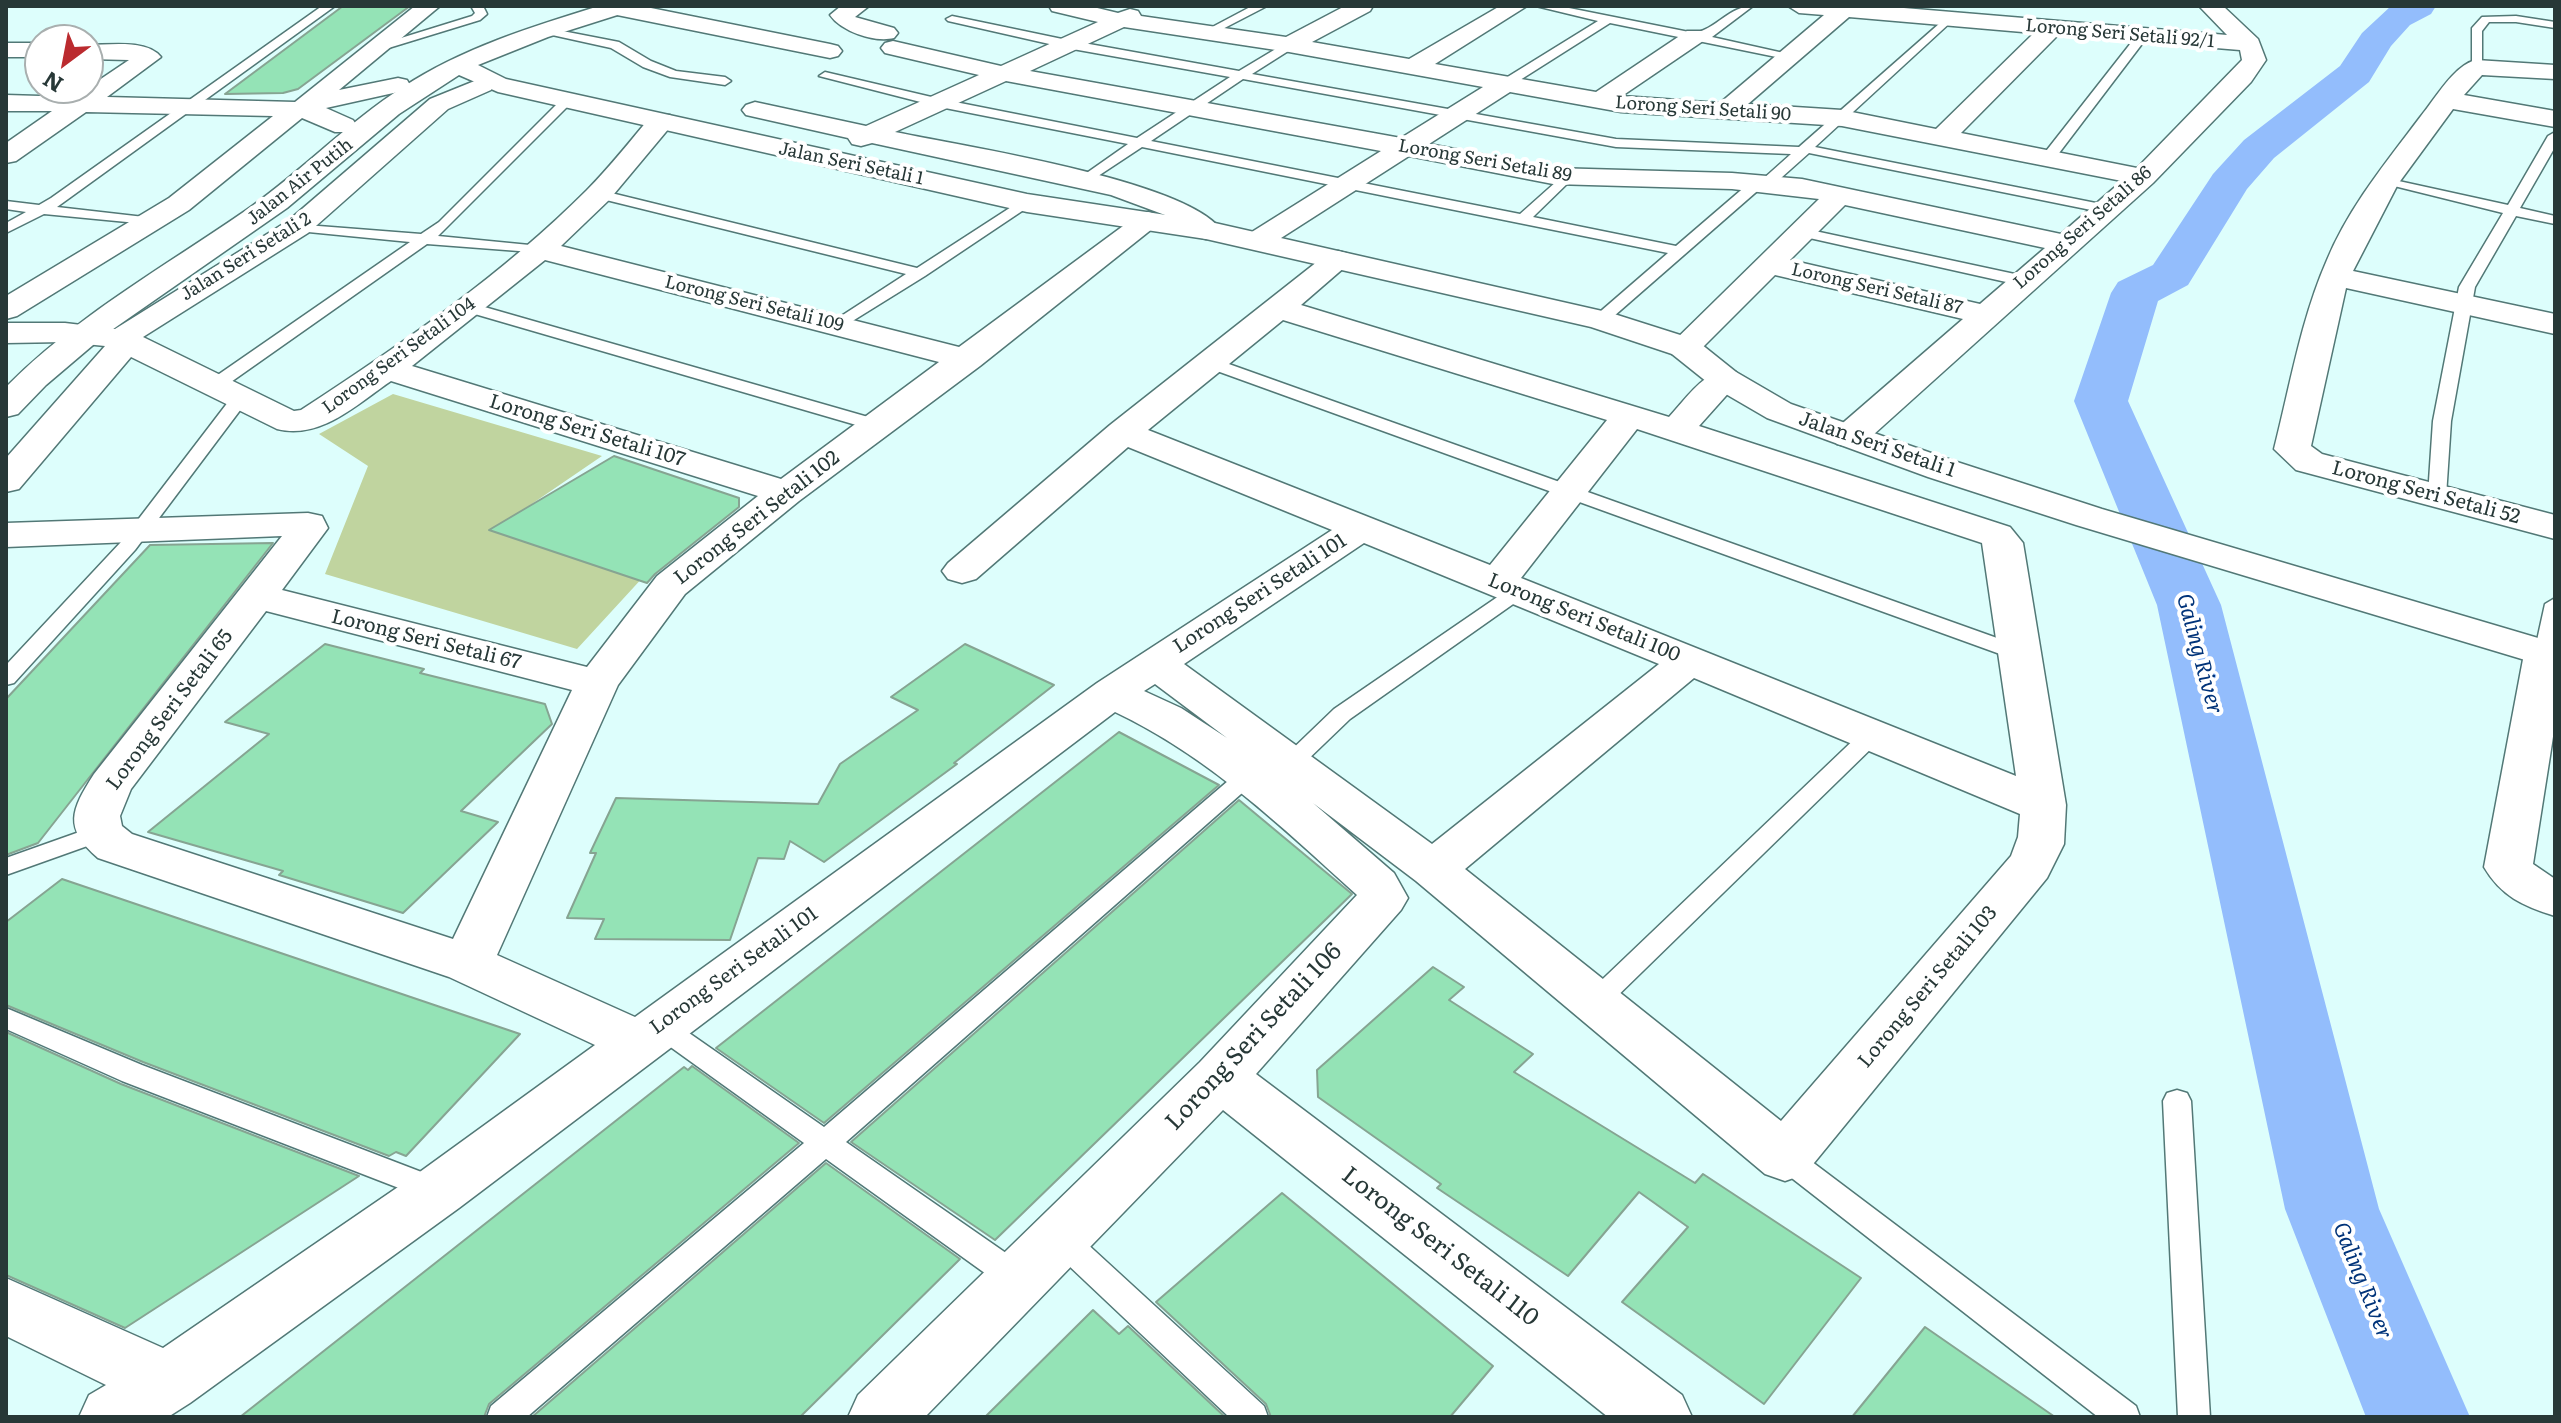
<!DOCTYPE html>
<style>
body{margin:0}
#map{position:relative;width:2561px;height:1423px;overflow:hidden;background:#ddfefc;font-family:Literata,serif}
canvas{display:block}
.frame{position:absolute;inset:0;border:8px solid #273837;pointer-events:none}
.north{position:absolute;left:24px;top:24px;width:80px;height:80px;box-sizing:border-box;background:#fff;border:2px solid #a9afaf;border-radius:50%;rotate:212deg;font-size:22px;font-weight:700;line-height:32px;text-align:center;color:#273837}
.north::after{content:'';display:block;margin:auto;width:28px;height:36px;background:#bb2b2f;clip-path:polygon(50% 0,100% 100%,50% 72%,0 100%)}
</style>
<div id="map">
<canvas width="2561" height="1423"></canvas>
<div class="frame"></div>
<div class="north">N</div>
</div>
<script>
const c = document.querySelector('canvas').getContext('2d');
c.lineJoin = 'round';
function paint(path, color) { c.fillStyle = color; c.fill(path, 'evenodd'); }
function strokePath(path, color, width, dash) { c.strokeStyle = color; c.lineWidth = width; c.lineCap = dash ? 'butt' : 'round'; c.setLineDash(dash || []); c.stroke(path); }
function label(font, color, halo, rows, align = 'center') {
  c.font = font + ' Literata,serif'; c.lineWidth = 8; c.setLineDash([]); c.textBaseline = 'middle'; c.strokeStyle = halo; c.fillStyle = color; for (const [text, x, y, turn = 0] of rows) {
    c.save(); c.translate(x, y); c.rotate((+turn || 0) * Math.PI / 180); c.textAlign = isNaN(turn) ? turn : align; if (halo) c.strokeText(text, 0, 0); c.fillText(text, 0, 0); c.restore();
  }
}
const green = new Path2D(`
 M 393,394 L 602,456 L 498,527 L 645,575 L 577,649 L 325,574 L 368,466 L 319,434 Z`);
const river = new Path2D(`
 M 2391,6 L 2436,6 L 2431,14 L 2410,25 L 2391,46 L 2369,82 L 2274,158 L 2247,189 L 2188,285 L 2158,301 L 2128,401 L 2221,605 L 2379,1209 L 2470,1417 L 2366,1417 L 2285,1209 L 2157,605 L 2074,401 L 2111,293 L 2118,282 L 2153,265 L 2213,174 L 2244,140 L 2340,66 L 2362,33 Z`);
const building = new Path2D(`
 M 343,6 L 410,6 L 298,89 L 283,93 L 225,94 Z
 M 614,456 L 739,498 L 739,507 L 655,574 L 647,583 L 489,530 Z
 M 273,543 L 38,843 L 6,855 L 6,699 L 150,545 Z
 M 325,644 L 424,669 L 420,673 L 545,704 L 552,724 L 461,811 L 498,822 L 403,913 L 279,875 L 283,871 L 148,832 L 269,734 L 225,722 Z
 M 965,644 L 1054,685 L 954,763 L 957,764 L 824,862 L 790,841 L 784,859 L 758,858 L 730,940 L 595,939 L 604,919 L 567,918 L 596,853 L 590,853 L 616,798 L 818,804 L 840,764 L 918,710 L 891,697 Z
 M 1119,732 L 1219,785 L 824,1123 L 716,1048 Z
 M 1239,800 L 1352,894 L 995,1240 L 851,1142 Z
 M 62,879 L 520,1034 L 406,1156 L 396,1152 L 389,1156 L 143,1062 L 6,1005 L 6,922 Z
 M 1433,967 L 1464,987 L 1449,1000 L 1533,1054 L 1514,1072 L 1695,1183 L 1703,1174 L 1861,1278 L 1764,1404 L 1622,1302 L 1688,1227 L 1639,1192 L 1568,1276 L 1437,1188 L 1441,1184 L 1318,1097 L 1317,1070 Z
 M 6,1032 L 121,1084 L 359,1176 L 125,1328 L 6,1275 Z
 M 692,1066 L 799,1143 L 489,1404 L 484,1417 L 240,1417 L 684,1067 L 688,1070 Z
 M 826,1163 L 960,1259 L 800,1417 L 532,1417 Z
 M 1282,1193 L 1493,1366 L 1450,1417 L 1271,1417 L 1266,1404 L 1156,1302 Z
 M 1093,1310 L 1119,1334 L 1128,1326 L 1225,1417 L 985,1417 Z
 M 1925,1327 L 2055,1417 L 1852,1417 Z`);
const service = new Path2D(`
 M 322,6 L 335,6 L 57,207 L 153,218 L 160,222 L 158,225 L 44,214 L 6,233 L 6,223 L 26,212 L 6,209 L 6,201 L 39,205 L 51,198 Z
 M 471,6 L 483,6 L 487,14 L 480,20 L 382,50 L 372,47 L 472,16 L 475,13 Z
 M 1252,6 L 1267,6 L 1211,35 L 1201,33 Z
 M 1536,6 L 1559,6 L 1694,33 C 1717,29 1729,6 1753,6 L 1712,37 L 1797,56 L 1791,60 L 1610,23 L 1509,87 L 1501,87 L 1501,81 L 1598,21 Z
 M 952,16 L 1067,40 L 1239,71 L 1289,41 L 1293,42 L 1293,48 L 1252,74 L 1616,139 L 1799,147 L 1948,16 L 1954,19 L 1952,21 L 1815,147 L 2106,205 L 2113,209 L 2106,213 L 1809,153 L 1772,186 L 1763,186 L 1606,323 L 1594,323 L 1594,317 L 1668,253 L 1142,147 L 1086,184 L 1079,180 L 1081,177 L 1128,144 L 940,107 L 819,76 L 825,72 L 940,99 L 1137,138 L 1230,77 L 1067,48 L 948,21 L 946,19 ZM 1243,79 L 1616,147 L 1791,154 L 1763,179 L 1754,179 L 1676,246 L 1533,217 L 1571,180 L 1571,174 L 1566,173 L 1520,214 L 1151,141 Z
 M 2516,16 L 2555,22 L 2555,28 L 2516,22 L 2489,22 L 2482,31 L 2482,67 L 2472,70 L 2472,28 L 2482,17 Z
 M 547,28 L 619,42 L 651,61 L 676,71 L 725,77 L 731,81 L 725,85 L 670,77 L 643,67 L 611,48 L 543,33 L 541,31 Z
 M 2138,34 L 2148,36 L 2053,161 L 2043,161 L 2043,155 Z
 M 563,98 L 573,101 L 438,236 L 540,246 L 545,247 L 545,253 L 427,244 L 221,389 L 209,389 L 206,385 L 209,381 L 410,242 L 298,231 L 293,230 L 293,224 L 421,234 L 439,222 Z
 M 2555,132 L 2555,147 L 2520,208 L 2555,216 L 2555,224 L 2516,216 L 2475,287 L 2451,421 L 2446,496 L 2437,502 L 2430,500 L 2428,496 L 2433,421 L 2459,287 L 2503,213 L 2378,182 L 2385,178 L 2508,205 L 2548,136 Z
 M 599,190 L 917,268 L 1022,200 L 1027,199 L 1034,203 L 925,276 L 838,330 L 832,328 L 832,322 L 906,274 L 594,197 L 594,191 Z
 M 1801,228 L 2024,276 L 2032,281 L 2024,286 L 1796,235 L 1794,232 Z
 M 467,302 L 882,421 L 885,425 L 882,429 L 870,429 L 461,310 L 459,307 Z
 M 1212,358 L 2025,648 L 2029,653 L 2018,659 L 2011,658 L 1206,367 L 1204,363 Z
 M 241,392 L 250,397 L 135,550 L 14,683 L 6,685 L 6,665 L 121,542 L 235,393 Z
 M 1519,585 L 1526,587 L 1529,591 L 1526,595 L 1350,719 L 1299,768 L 1283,768 L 1280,763 L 1283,758 L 1334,709 L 1512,587 Z
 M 2555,598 L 2555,655 L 2545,660 L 2534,654 L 2545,604 Z
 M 1872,728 L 1880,730 L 1883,735 L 1880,740 L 1604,1009 L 1595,1012 L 1586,1009 L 1582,1002 L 1586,995 L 1864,730 Z
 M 1250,766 L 1258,769 L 1261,774 L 1258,779 L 846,1142 L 1029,1269 L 1033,1279 L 1029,1289 L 1018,1292 L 1007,1289 L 826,1159 L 527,1417 L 487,1417 L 491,1406 L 804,1143 L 651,1033 L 647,1026 L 651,1019 L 660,1016 L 669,1019 L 824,1127 L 1242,769 Z
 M 99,825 L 107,827 L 111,833 L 107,839 L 6,875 L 6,858 Z
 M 6,1008 L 142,1065 L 445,1181 L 450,1190 L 445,1199 L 435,1202 L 122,1081 L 6,1029 Z
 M 2177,1090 L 2187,1093 L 2191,1101 L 2210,1417 L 2178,1417 L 2163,1101 L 2167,1093 Z
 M 1785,1145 L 1795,1149 L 2136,1406 L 2140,1417 L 2098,1417 L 1775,1165 L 1771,1157 L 1775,1149 Z
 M 1060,1225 L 1071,1229 L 1264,1406 L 1268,1417 L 1229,1417 L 1049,1247 L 1045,1238 L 1049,1229 Z`);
const minor = new Path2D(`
 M 415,6 L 440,6 L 339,90 L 398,78 L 407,80 L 410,85 L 407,90 L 326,108 L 353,120 L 357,126 L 353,132 L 335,132 L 302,118 L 189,210 L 17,316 L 6,319 L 6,296 L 169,198 L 273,116 L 86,112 L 16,161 L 6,163 L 6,143 L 52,111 L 6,111 L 6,95 L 74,97 L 129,60 L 88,59 L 88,45 C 109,45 147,39 161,57 L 107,97 L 295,102 Z
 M 607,6 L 641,6 L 830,44 L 838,46 L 842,51 L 838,56 L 830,58 L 617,15 L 609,13 Z
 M 841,6 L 869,6 L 855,17 L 894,28 L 898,33 L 894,38 C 874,43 841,31 830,15 Z
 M 1049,6 L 1089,6 L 1118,13 L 1130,9 L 1138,11 L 1141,16 L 1286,37 L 1345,6 L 1373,6 L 1370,11 L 1312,42 L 1409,59 L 1500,6 L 1527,6 L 1435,64 L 1596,92 L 1687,31 L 1703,31 L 1707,36 L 1703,41 L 1622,96 L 1720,103 L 1824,15 L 1799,13 L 1788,6 L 1880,6 L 2227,35 L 2199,6 L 2223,6 L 2258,39 L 2266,60 L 2251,82 L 2153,183 L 1863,444 L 1850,447 L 1837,444 L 1832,436 L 1837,428 L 1963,319 L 1775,275 L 1696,354 L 1684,357 L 1672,354 L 1668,347 L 1819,199 L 1732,189 L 1553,184 L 1409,156 L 1267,247 L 1257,250 L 1247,247 L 1242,241 L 1247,235 L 1381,151 L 1006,81 L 895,132 C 961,146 1186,180 1221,230 L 1216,236 L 1206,239 L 1196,236 L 1165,215 L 1111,195 L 872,143 L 861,146 L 852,144 L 848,138 L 746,115 L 742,110 L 746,105 L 755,102 L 866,126 L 979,75 L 885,53 L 881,48 L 885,43 L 893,41 L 1001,66 L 1098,22 L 1052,11 ZM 1849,17 L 2034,33 L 1936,129 L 1842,110 L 1748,104 ZM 1124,27 L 1289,52 L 1483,87 L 1401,138 L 1030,71 ZM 2058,35 L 2240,50 L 2242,60 L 2137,168 L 1961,133 ZM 1510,92 L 1621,112 L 1842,126 L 2122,181 L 2061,234 L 1802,179 L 1732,173 L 1553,168 L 1429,144 ZM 1845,205 L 2045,248 L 1980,304 L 1790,260 Z
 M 6,43 L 40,43 L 40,57 L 6,57 Z
 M 2476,60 L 2555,65 L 2555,79 L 2482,75 L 2464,95 L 2555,111 L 2555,127 L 2453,109 L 2398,184 L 2353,271 L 2555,314 L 2555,334 L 2346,288 L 2311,446 L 2322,454 L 2555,515 L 2555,539 L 2296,470 L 2274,449 C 2290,386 2301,319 2327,260 C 2349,207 2387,161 2421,116 C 2435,99 2454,65 2476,60 Z
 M 482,78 L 491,80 L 494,85 L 491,90 L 448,109 L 308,233 L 143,337 L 294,411 L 301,410 C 401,345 503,274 587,190 C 610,167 631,140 652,115 L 670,115 L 674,121 L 670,127 L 609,200 L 561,246 L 959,347 L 1138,215 L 1148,212 L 1158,215 L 1162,221 L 980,366 L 799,501 L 685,594 L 618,685 L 497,955 L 635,1017 L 1097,683 L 1332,530 L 1128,447 L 976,579 L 962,583 L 948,579 L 942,571 L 948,563 L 1110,425 L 1327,254 L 1338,251 L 1349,254 L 1353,260 L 1301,305 L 1669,417 C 1688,397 1707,365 1736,372 L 1741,379 L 1699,426 L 2010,527 L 2023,543 L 2066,805 L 2064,844 L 2047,878 L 1805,1174 L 1785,1181 L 1765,1174 L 1416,881 L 1313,803 L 1394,873 L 1408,898 L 1401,910 L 1256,1074 L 1682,1395 L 1692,1417 L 1608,1417 L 1223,1110 L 925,1417 L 848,1417 L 858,1395 L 1200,1062 L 1357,895 C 1281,826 1208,756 1115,712 L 459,1208 L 190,1403 L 168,1417 L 79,1417 L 89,1395 L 106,1385 L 6,1336 L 6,1278 L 163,1348 L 417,1174 L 595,1045 L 449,977 L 98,858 C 63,828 71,810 94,774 L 282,536 L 6,547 L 6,523 L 308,513 L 322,516 L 328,528 L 282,590 L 587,667 L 657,576 L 758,496 L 391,381 C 357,404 321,440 277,429 L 131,357 L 19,489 L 6,492 L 6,458 L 105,346 L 65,342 L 6,343 L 6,323 L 65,323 L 115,329 L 288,221 L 430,99 ZM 545,260 L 939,362 L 781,479 L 412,366 ZM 1283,320 L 1607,420 L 1490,565 L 1148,430 ZM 1637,429 L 1982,543 L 2016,776 L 1521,578 ZM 1364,543 L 1659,664 L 1432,844 L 1184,664 ZM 266,611 L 572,690 L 453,939 L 132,834 L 122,826 L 120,816 L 131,789 ZM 1694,678 L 2020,814 L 2018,837 L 2011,856 L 1781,1121 L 1465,869 ZM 1155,684 L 1227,738 L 1181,708 L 1144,691 Z
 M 2545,641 L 2555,644 L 2555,724 L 2533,864 L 2555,879 L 2555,916 C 2523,906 2501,896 2484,867 L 2524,654 L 2530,645 Z`);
const tertiary = new Path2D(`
 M 599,6 L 633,6 L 630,11 L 548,37 L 478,65 L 506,79 L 1027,194 L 1206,221 L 1611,313 L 1696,340 L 1736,372 L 1791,404 L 1954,461 L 2102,509 L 2555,643 L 2555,669 L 2076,525 L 1928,477 L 1767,418 L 1712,386 L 1672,354 L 1591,327 L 1206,239 L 1027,212 L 498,92 L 459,75 L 399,114 L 287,208 L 106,334 L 46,385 L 18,414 L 6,417 L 6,387 C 76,316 164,267 245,211 C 300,173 347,123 403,87 C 463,48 531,27 599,6 Z`);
const farStreetnames = [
 ["Lorong Seri Setali 92/1",2120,34,5],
 ["Lorong Seri Setali 90",1703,109,4],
 ["Lorong Seri Setali 89",1485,161,10],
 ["Jalan Seri Setali 1",851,164,12],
 ["Jalan Air Putih",300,182,-38],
 ["Lorong Seri Setali 86",2083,228,-41],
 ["Jalan Seri Setali 2",246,257,-32],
 ["Lorong Seri Setali 87",1877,289,13],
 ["Lorong Seri Setali 109",754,304,14],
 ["Lorong Seri Setali 104",399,356,-36]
];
const streetNames = [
 ["Lorong Seri Setali 107",587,431,17],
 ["Jalan Seri Setali 1",1877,445,19],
 ["Lorong Seri Setali 52",2426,493,15],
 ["Lorong Seri Setali 102",757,518,-38],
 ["Lorong Seri Setali 101",1260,594,-33],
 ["Lorong Seri Setali 100",1584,618,22],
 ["Lorong Seri Setali 67",426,640,14],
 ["Lorong Seri Setali 65",170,710,-53],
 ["Lorong Seri Setali 101",734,971,-36],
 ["Lorong Seri Setali 103",1928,987,-50]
];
const waterNames = [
 ["Galing River",2199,654,75],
 ["Galing River",2362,1281,68]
];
const nearStreetnames = [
 ["Lorong Seri Setali 106",1254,1037,-47],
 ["Lorong Seri Setali 110",1440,1247,38]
];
paint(green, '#c0d49f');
paint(river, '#93bdfc');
paint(building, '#94e3b6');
strokePath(building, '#86a492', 2);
strokePath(service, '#527876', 3);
strokePath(minor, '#527876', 3);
strokePath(tertiary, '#527876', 3);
paint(service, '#fff');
paint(minor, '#fff');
paint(tertiary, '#fff');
label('18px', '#273837', '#fff', farStreetnames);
label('20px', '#273837', '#fff', streetNames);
label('italic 22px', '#003379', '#fff', waterNames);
label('24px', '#273837', '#fff', nearStreetnames);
</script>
